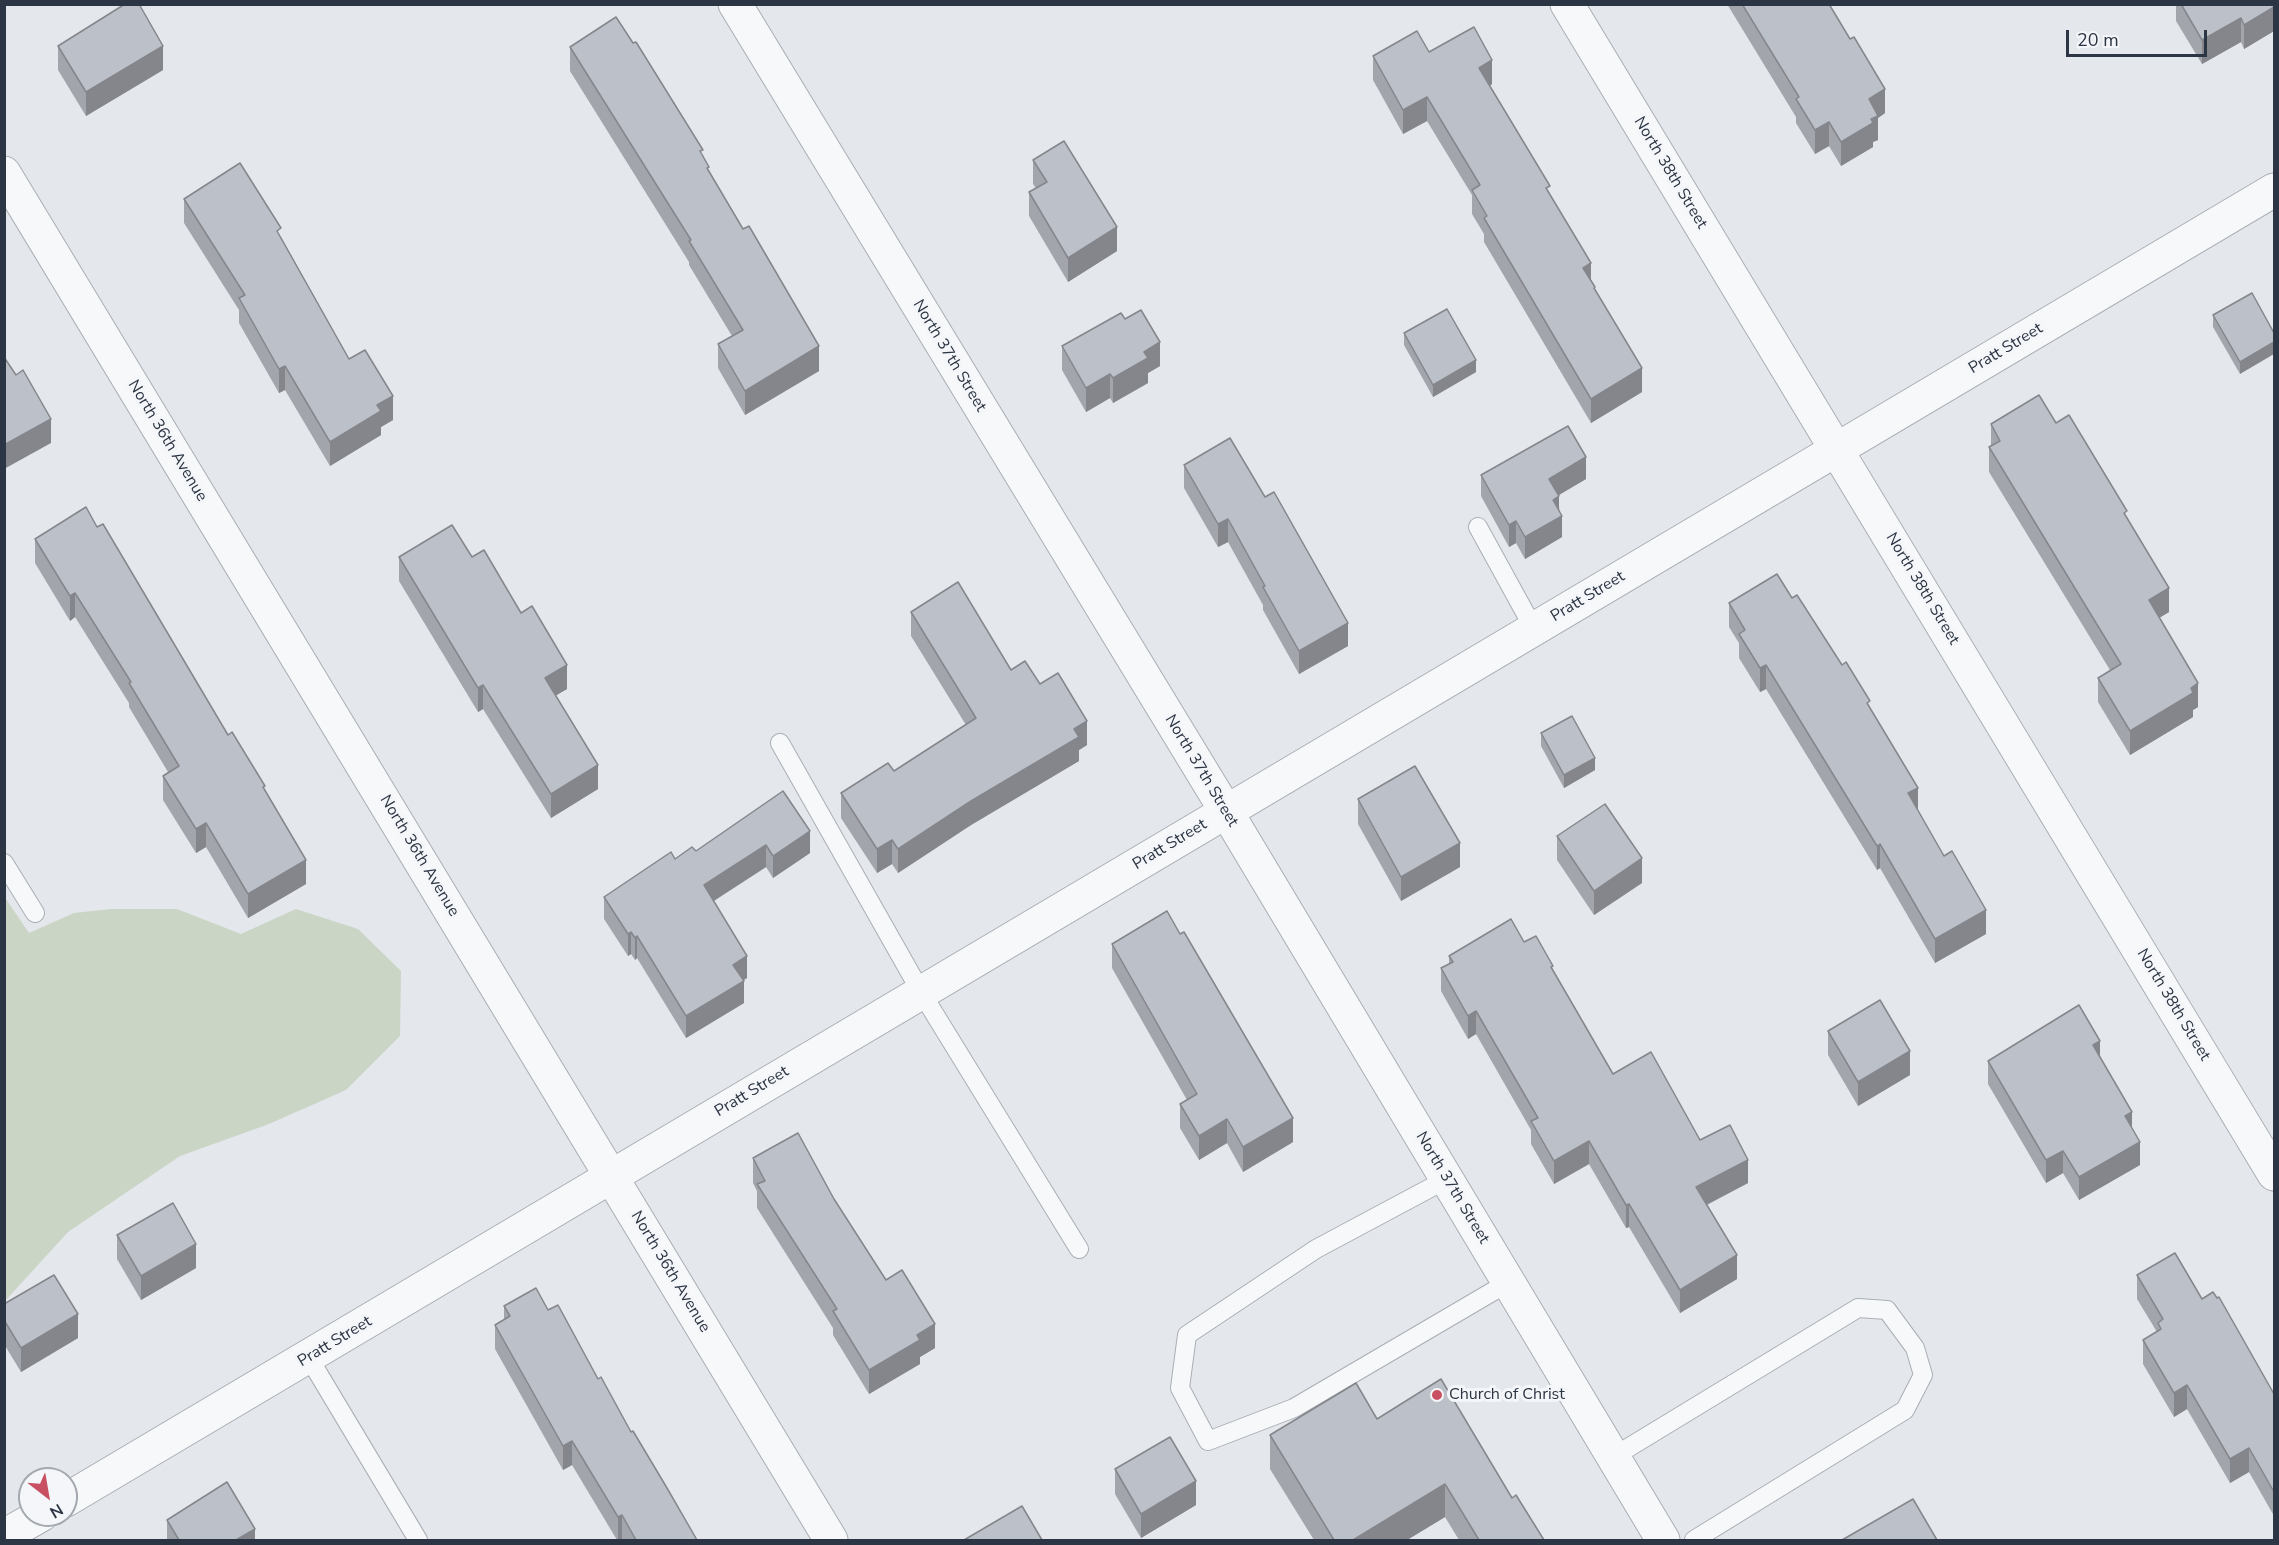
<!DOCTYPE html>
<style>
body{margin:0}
#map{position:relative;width:2279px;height:1545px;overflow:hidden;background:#e4e7eb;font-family:"Nunito Sans",sans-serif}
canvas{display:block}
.frame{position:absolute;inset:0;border:6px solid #2c3543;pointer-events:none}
.north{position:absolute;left:18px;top:1467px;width:60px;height:60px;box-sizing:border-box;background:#f4f6f9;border:2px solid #a4a9b0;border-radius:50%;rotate:149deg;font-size:16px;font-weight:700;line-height:24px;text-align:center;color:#2c3543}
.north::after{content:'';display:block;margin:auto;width:21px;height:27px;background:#c95062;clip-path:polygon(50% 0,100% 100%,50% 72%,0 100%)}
.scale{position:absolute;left:2066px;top:30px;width:141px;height:27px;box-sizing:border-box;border:3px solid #2c3543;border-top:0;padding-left:8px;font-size:18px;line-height:21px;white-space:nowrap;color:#2c3543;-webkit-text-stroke:4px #f4f6f9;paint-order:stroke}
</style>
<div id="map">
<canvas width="2279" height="1545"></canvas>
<div class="frame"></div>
<div class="north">N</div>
<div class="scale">20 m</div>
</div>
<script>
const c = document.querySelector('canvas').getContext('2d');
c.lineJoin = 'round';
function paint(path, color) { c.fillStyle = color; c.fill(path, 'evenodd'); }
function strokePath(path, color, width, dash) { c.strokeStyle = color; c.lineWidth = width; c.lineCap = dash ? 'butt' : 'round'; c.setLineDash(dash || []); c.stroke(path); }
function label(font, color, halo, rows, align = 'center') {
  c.font = font + ' "Nunito Sans",sans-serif'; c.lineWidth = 6; c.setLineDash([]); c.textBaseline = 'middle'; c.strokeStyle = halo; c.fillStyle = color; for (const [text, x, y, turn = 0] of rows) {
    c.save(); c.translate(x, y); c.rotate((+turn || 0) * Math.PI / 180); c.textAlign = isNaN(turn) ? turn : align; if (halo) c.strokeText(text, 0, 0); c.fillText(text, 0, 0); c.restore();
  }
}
const green = new Path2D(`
 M 4,896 L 29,933 L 74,913 L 111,909 L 177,909 L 241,934 L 296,909 L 358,929 L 401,971 L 400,1036 L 346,1090 L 269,1124 L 180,1156 L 68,1232 L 5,1301 Z`);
const lane = new Path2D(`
 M 1478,527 L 1534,629
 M 780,743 L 921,992 L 1079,1249
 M 4,863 L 35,913
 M 1447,1179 L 1316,1249 L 1187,1335 L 1180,1388 L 1208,1441 L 1294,1408 L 1509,1282
 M 309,1358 L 418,1540
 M 1613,1457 L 1858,1308 L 1887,1310 L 1915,1348 L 1923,1375 L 1905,1410 L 1694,1540`);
const street = new Path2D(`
 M 735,4 L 1226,811 L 1663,1540
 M 1567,4 L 2274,1174
 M 4,173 L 831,1540
 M 66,1500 L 2274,190
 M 4,1536 L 41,1515`);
const wall = new Path2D(`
 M 1727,4 L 1829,4 L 1885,113 L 1878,118 L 1878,140 L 1873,142 L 1873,147 L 1841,166 L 1829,146 L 1815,154 L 1796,123 L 1796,117 Z
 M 2176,4 L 2274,4 L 2274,31 L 2244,49 L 2241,42 L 2202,64 L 2176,21 Z
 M 58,46 L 163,70 L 86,116 L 58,70 Z
 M 570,47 L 703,155 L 709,172 L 819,371 L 745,415 L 718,368 L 718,344 L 732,336 L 689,265 L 689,262 L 570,71 Z
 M 1429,52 L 1492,84 L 1490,86 L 1550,194 L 1591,281 L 1642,392 L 1591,423 L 1484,242 L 1484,234 L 1472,214 L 1472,195 L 1427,121 L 1403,134 L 1373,80 L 1373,56 Z
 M 1033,160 L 1117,251 L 1068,282 L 1029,216 L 1029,192 L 1036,188 L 1033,184 Z
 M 184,199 L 281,237 L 349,359 L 393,420 L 381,427 L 381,435 L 330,466 L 285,390 L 279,393 L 239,323 L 239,310 L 184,223 Z
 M 2213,315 L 2274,333 L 2240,374 L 2213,327 Z
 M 1125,319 L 1160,366 L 1148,373 L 1148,383 L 1113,403 L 1110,398 L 1086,412 L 1062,370 L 1062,346 Z
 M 1404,333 L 1476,372 L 1433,397 L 1404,345 Z
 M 2056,423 L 2127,517 L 2169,612 L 2159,618 L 2198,707 L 2193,710 L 2193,717 L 2130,755 L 2098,702 L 2098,678 L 2110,670 L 1989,472 L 1989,447 L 1991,447 L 1991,424 Z
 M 1184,465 L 1348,646 L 1299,674 L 1263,610 L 1263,605 L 1228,542 L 1218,547 L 1184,488 Z
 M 1481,475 L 1586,479 L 1558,495 L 1562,537 L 1525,559 L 1516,543 L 1509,547 L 1481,496 Z
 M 35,539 L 228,735 L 265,791 L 306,884 L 248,918 L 206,847 L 196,853 L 163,800 L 163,776 L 168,772 L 129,707 L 129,703 L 75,617 L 70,621 L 35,563 Z
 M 399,557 L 472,557 L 567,689 L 556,695 L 598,789 L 551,818 L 483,709 L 478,712 L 399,581 Z
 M 1792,598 L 1870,709 L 1918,810 L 1986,934 L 1935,963 L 1880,868 L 1877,870 L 1766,689 L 1760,692 L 1739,658 L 1739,643 L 1729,627 L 1729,603 Z
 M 911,612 L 1011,670 L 1040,684 L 1087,745 L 1079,750 L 1079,761 L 971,825 L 898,873 L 892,864 L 877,873 L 841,818 L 841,793 L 894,771 L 966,725 L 911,636 Z
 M 1541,733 L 1595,770 L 1564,788 L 1541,746 Z
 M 1358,799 L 1460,867 L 1401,901 L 1358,824 Z
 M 810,831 L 810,853 L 773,878 L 766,867 L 714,901 L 747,978 L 743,980 L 744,1003 L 686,1038 L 637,958 L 635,960 L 631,954 L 628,956 L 604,919 L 604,897 L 675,859 L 696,851 Z
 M 1557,836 L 1642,883 L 1594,915 L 1557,860 Z
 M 1524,942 L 1553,971 L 1613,1074 L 1700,1140 L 1748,1183 L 1707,1205 L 1737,1279 L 1680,1313 L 1629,1227 L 1626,1228 L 1589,1164 L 1554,1184 L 1531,1144 L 1531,1130 L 1476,1034 L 1468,1039 L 1441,991 L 1441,968 L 1449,964 L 1449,956 Z
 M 1112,944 L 1293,1142 L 1243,1172 L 1227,1143 L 1199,1160 L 1180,1128 L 1180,1104 L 1187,1100 L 1112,968 Z
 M 1828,1031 L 1910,1075 L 1858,1106 L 1828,1055 Z
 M 2100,1057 L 2132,1128 L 2140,1165 L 2079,1200 L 2063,1173 L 2046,1183 L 1988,1084 L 1988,1061 Z
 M 753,1158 L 834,1199 L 886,1280 L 935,1348 L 920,1357 L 920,1364 L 869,1394 L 833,1335 L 833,1328 L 757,1208 L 757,1191 L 753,1183 Z
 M 117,1235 L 196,1268 L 141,1300 L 117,1259 Z
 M 2137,1275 L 2202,1299 L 2274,1394 L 2274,1516 L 2249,1472 L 2230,1483 L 2187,1409 L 2174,1417 L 2143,1364 L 2143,1340 L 2157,1332 L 2137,1299 Z
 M 4,1304 L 78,1338 L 21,1372 L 4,1344 Z
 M 504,1306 L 548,1310 L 598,1379 L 697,1540 L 623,1540 L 622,1539 L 617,1540 L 572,1465 L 563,1470 L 495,1349 L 495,1325 L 504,1320 Z
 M 1377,1419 L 1512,1498 L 1544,1540 L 1459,1540 L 1445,1517 L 1407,1540 L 1314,1540 L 1270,1469 L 1270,1435 Z
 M 1115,1469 L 1196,1505 L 1141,1538 L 1115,1494 Z
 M 167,1520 L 255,1540 L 167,1540 Z`);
const shadedWall = new Path2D(`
 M 2274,7 L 2274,31 L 2244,49 L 2244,25 Z
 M 2241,18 L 2241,42 L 2202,64 L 2202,40 Z
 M 163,46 L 163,70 L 86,116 L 86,92 Z
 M 1492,60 L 1492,84 L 1479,92 L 1479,68 Z
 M 1885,89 L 1885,113 L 1878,118 L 1878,140 L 1873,142 L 1873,147 L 1841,166 L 1841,142 L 1869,99 Z
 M 1427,97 L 1427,121 L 1403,134 L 1403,110 Z
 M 1829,122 L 1829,146 L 1815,154 L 1815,130 Z
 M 1117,227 L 1117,251 L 1068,282 L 1068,258 Z
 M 1591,263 L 1591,287 L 1583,268 Z
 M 1160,342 L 1160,366 L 1148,373 L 1148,383 L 1113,403 L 1113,378 L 1144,352 Z
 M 2274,342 L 2274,354 L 2240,374 L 2240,362 Z
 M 819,346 L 819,371 L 745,415 L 745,391 Z
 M 1476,360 L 1476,372 L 1433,397 L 1433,385 Z
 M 285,366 L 285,390 L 279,393 L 279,369 Z
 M 1642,368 L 1642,392 L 1591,423 L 1591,399 Z
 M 1110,374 L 1110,398 L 1086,412 L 1086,388 Z
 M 393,396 L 393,420 L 381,427 L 381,435 L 330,466 L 330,442 L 377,405 Z
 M 51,419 L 51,443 L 4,469 L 4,445 Z
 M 1586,457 L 1586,479 L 1549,501 L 1549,479 Z
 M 1559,496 L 1559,517 L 1562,516 L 1562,537 L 1525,559 L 1525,537 L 1553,500 Z
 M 1228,519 L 1228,542 L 1218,547 L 1218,524 Z
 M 1516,521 L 1516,543 L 1509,547 L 1509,525 Z
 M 2169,588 L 2169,612 L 2149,624 L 2149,600 Z
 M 75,593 L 75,617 L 70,621 L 70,596 Z
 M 1348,623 L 1348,646 L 1299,674 L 1299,651 Z
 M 567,665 L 567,689 L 545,702 L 545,678 Z
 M 1766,665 L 1766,689 L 1760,692 L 1760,668 Z
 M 2198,683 L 2198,707 L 2193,710 L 2193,717 L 2130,755 L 2130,731 Z
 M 483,685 L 483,709 L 478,712 L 478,688 Z
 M 1087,721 L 1087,745 L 1079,750 L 1079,761 L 971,825 L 898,873 L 898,849 L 1074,729 Z
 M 1595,758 L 1595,770 L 1564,788 L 1564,775 Z
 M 598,765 L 598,789 L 551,818 L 551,794 Z
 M 1918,788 L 1918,812 L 1908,793 Z
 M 206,823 L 206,847 L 196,853 L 196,829 Z
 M 810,831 L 810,853 L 773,878 L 773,856 Z
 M 892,840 L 892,864 L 877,873 L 877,849 Z
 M 1460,843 L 1460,867 L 1401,901 L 1401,877 Z
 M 1880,844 L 1880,868 L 1877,870 L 1877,846 Z
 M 766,845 L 766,867 L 704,907 L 704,885 Z
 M 1642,858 L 1642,883 L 1594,915 L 1594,891 Z
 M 306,860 L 306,884 L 248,918 L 248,894 Z
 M 1986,910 L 1986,934 L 1935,963 L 1935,939 Z
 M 631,932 L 631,954 L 628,956 L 628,934 Z
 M 637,936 L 637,958 L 635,960 L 635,938 Z
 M 747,956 L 747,978 L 733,987 L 733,965 Z
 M 744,981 L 744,1003 L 686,1038 L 686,1016 Z
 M 1476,1011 L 1476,1034 L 1468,1039 L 1468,1016 Z
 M 2100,1041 L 2100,1063 L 2093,1045 Z
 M 1910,1051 L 1910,1075 L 1858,1106 L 1858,1082 Z
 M 2132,1112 L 2132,1135 L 2125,1116 Z
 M 1293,1118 L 1293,1142 L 1243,1172 L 1243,1147 Z
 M 1227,1119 L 1227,1143 L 1199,1160 L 1199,1136 Z
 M 1589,1141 L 1589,1164 L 1554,1184 L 1554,1161 Z
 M 2140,1142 L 2140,1165 L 2079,1200 L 2079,1177 Z
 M 2063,1151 L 2063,1173 L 2046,1183 L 2046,1160 Z
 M 1748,1160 L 1748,1183 L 1696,1210 L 1696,1187 Z
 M 1629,1204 L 1629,1227 L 1626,1228 L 1626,1205 Z
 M 196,1244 L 196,1268 L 141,1300 L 141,1276 Z
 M 1737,1255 L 1737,1279 L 1680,1313 L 1680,1290 Z
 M 78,1314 L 78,1338 L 21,1372 L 21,1348 Z
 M 935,1324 L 935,1348 L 920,1357 L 920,1364 L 869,1394 L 869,1370 L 917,1335 Z
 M 2187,1385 L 2187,1409 L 2174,1417 L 2174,1393 Z
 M 572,1441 L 572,1465 L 563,1470 L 563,1446 Z
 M 2249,1448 L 2249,1472 L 2230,1483 L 2230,1459 Z
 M 1196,1481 L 1196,1505 L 1141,1538 L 1141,1514 Z
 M 1445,1484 L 1445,1517 L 1407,1540 L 1353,1540 Z
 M 622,1515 L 622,1539 L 618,1540 L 618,1517 Z
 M 255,1529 L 255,1540 L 236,1540 Z`);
const building = new Path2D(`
 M 125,4 L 139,4 L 163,46 L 86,92 L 58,46 Z
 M 1742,4 L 1829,4 L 1850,39 L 1854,37 L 1885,89 L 1869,99 L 1878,116 L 1871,119 L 1873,123 L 1841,142 L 1829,122 L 1815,130 L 1796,99 L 1799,97 Z
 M 2181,4 L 2274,4 L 2274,7 L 2244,25 L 2241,18 L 2202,40 Z
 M 616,17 L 633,43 L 636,42 L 703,150 L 700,151 L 709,167 L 707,168 L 743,229 L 749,226 L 819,346 L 745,391 L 718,344 L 743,330 L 689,241 L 691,240 L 570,47 Z
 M 1474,27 L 1492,60 L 1479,68 L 1550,186 L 1546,188 L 1591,263 L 1583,268 L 1595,287 L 1594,288 L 1642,368 L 1591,399 L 1484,218 L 1487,216 L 1472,190 L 1480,185 L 1427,97 L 1403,110 L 1373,56 L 1417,31 L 1429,52 Z
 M 1064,141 L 1117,227 L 1068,258 L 1029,192 L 1047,182 L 1033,160 Z
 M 240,163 L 281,228 L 277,231 L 349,359 L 365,350 L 393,396 L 377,405 L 381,411 L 330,442 L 285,366 L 279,369 L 239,298 L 245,295 L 184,199 Z
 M 2252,293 L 2274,333 L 2274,342 L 2240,362 L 2213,315 Z
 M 1447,309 L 1476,360 L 1433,385 L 1404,333 Z
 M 1141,310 L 1160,342 L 1144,352 L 1148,358 L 1113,378 L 1110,374 L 1086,388 L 1062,346 L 1121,313 L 1125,319 Z
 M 4,357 L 16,375 L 23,370 L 51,419 L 4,445 Z
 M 2039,395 L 2056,423 L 2069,415 L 2127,511 L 2124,513 L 2169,588 L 2149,600 L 2198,683 L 2191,688 L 2193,693 L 2130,731 L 2098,678 L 2121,664 L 1989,447 L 2000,441 L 1991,424 Z
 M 1568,426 L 1586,457 L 1549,479 L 1559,496 L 1553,500 L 1562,516 L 1525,537 L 1516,521 L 1509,525 L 1481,475 Z
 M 1230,438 L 1265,497 L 1274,492 L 1348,623 L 1299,651 L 1263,587 L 1265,586 L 1228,519 L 1218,524 L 1184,465 Z
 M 86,507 L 97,527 L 103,524 L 228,735 L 232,732 L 265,786 L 263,787 L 306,860 L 248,894 L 206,823 L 196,829 L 163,776 L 179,766 L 129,683 L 131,682 L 75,593 L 70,596 L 35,539 Z
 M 452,525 L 472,557 L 484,550 L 521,613 L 532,606 L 567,665 L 545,678 L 598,765 L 551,794 L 483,685 L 478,688 L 399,557 Z
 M 1777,574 L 1792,598 L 1797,595 L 1842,665 L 1846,662 L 1870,701 L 1867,703 L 1918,788 L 1908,793 L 1944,856 L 1952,851 L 1986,910 L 1935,939 L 1880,844 L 1877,846 L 1766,665 L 1760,668 L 1739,634 L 1745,630 L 1729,603 Z
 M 958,582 L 1011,670 L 1025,661 L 1040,684 L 1058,673 L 1087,721 L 1074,729 L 1079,737 L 971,801 L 898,849 L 892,840 L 877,849 L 841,793 L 888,763 L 894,771 L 976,718 L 911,612 Z
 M 1572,716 L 1595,758 L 1564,775 L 1541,733 Z
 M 1415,766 L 1460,843 L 1401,877 L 1358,799 Z
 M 783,791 L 810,831 L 773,856 L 766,845 L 704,885 L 747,956 L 733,965 L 744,981 L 686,1016 L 637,936 L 635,938 L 631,932 L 628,934 L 604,897 L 671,852 L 675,859 L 692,847 L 696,851 Z
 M 1605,804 L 1642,858 L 1594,891 L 1557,836 Z
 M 1167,911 L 1180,934 L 1184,932 L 1293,1118 L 1243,1147 L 1227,1119 L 1199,1136 L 1180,1104 L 1197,1094 L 1112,944 Z
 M 1511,919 L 1524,942 L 1536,936 L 1553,966 L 1551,967 L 1613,1074 L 1651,1052 L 1700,1140 L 1730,1125 L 1748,1160 L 1696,1187 L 1737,1255 L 1680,1290 L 1629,1204 L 1626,1205 L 1589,1141 L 1554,1161 L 1531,1121 L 1538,1118 L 1476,1011 L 1468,1016 L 1441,968 L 1453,962 L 1449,956 Z
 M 1880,1000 L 1910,1051 L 1858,1082 L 1828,1031 Z
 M 2079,1005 L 2100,1041 L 2093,1045 L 2132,1112 L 2125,1116 L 2140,1142 L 2079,1177 L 2063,1151 L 2046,1160 L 1988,1061 Z
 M 798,1133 L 834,1199 L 886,1280 L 902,1270 L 935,1324 L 917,1335 L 920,1340 L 869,1370 L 833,1311 L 837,1309 L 757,1184 L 765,1181 L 753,1158 Z
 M 173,1203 L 196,1244 L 141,1276 L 117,1235 Z
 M 2175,1253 L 2202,1299 L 2213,1292 L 2217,1298 L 2219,1297 L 2274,1394 L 2274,1492 L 2249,1448 L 2230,1459 L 2187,1385 L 2174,1393 L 2143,1340 L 2161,1329 L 2158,1323 L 2163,1319 L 2137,1275 Z
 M 54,1275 L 78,1314 L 21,1348 L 4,1320 L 4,1304 Z
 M 536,1288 L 548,1310 L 558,1305 L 598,1379 L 601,1377 L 631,1432 L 633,1431 L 667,1488 L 697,1540 L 636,1540 L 622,1515 L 618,1517 L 572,1441 L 563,1446 L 495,1325 L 510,1316 L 504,1306 Z
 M 1441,1379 L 1512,1498 L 1516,1495 L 1544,1540 L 1479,1540 L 1445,1484 L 1353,1540 L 1334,1540 L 1270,1435 L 1356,1383 L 1377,1419 Z
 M 1170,1437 L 1196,1481 L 1141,1514 L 1115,1469 Z
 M 227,1482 L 255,1529 L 236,1540 L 179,1540 L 167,1520 Z
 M 1913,1499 L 1937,1540 L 1842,1540 Z
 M 1022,1506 L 1042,1540 L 964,1540 Z`);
const markers = [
 [1437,1395,6,"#c95062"]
];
const streetNames = [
 ["North 38th Street",1670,173,59],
 ["Pratt Street",2006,349,-31],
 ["North 37th Street",949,356,59],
 ["North 36th Avenue",167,441,59],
 ["North 38th Street",1922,589,59],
 ["Pratt Street",1588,597,-31],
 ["North 37th Street",1201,771,59],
 ["Pratt Street",1170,845,-31],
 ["North 36th Avenue",419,856,59],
 ["North 38th Street",2173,1005,59],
 ["Pratt Street",752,1092,-31],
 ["North 37th Street",1452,1188,59],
 ["North 36th Avenue",670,1272,59],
 ["Pratt Street",335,1342,-31]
];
const poiNames = [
 ["Church of Christ",1449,1395]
];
paint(green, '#cad5c6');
strokePath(lane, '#a9aeb5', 20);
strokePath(street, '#a9aeb5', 35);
strokePath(lane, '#f7f8fa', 18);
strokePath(street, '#f7f8fa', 33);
paint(wall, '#a2a5ac');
paint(shadedWall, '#84868c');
paint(building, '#bcc0c8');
strokePath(building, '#84868c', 1.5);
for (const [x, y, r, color] of markers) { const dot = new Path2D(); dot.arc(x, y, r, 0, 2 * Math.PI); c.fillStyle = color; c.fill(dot); strokePath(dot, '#f4f6f9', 2); }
label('16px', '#2c3543', '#f4f6f9', streetNames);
label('16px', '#2c3543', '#f4f6f9', poiNames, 'left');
</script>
